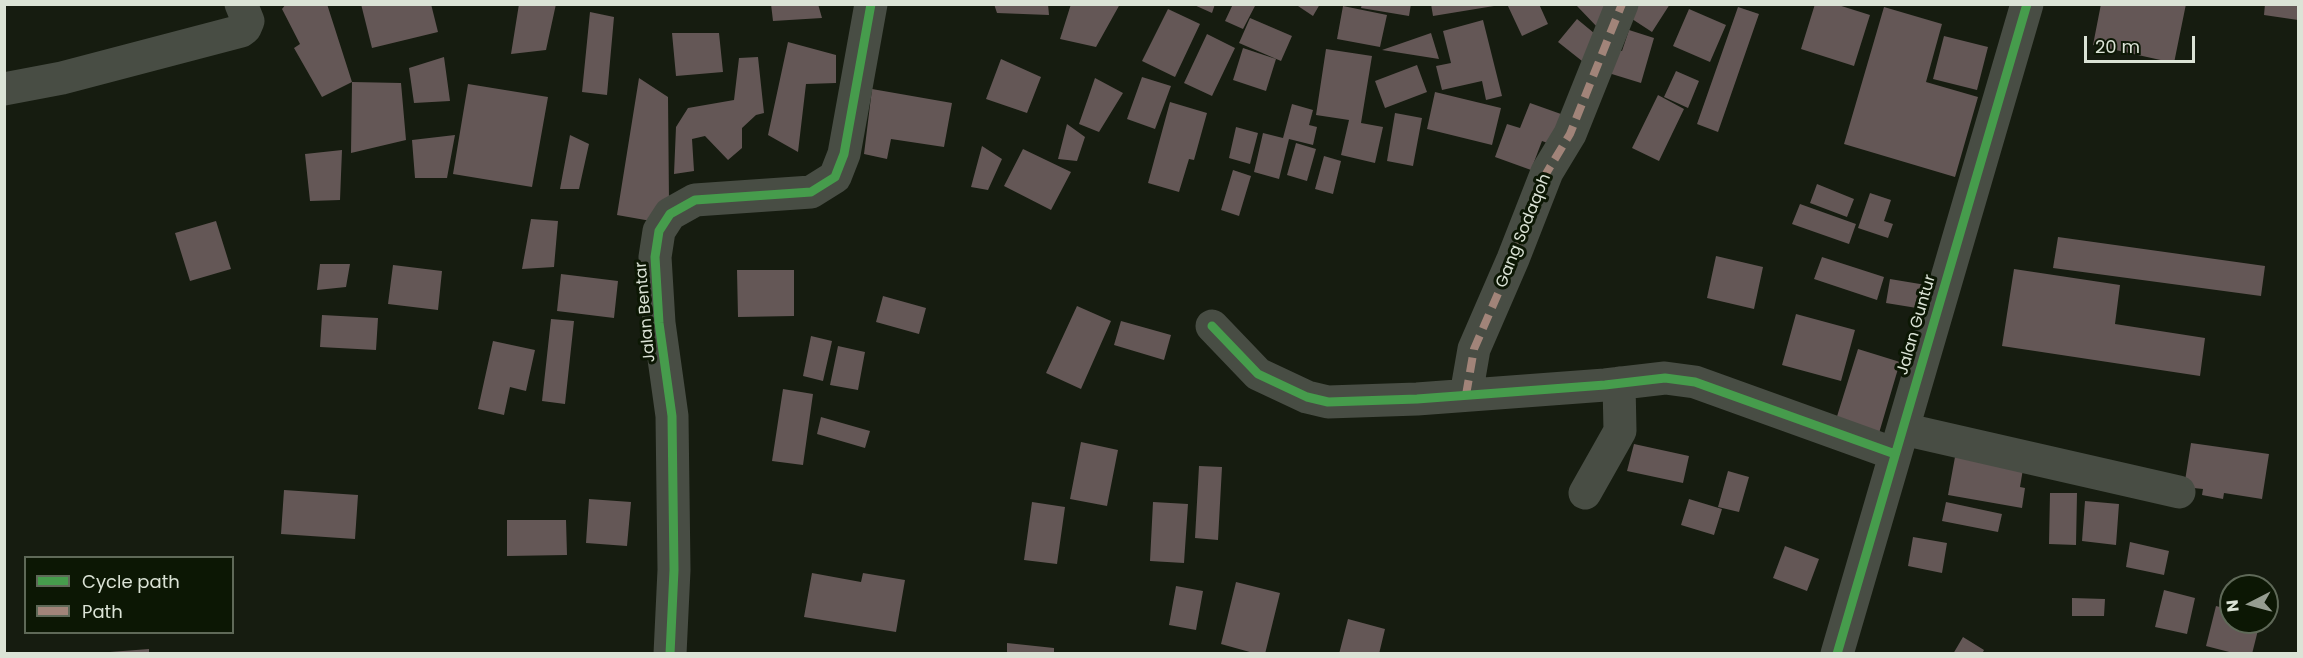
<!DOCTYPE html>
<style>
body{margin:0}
#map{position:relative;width:2303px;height:658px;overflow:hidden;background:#161c10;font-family:Poppins,sans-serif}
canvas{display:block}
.frame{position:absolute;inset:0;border:6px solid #dbe3d6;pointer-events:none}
.legend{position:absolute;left:24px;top:556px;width:210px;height:78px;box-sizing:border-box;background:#0c1704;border:2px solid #5f6958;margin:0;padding:8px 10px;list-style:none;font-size:18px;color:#dbe3d6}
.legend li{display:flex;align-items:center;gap:12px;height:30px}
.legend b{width:30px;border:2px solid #5f6958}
.north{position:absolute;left:2219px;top:574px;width:60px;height:60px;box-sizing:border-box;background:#0c1704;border:2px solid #5f6958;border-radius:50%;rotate:264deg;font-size:16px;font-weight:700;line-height:24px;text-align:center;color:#dbe3d6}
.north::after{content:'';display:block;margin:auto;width:21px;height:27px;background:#969d91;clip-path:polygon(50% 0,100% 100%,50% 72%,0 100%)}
.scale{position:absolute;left:2084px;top:36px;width:111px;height:27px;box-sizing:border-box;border:3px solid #dbe3d6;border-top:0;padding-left:8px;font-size:18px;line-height:21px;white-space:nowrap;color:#dbe3d6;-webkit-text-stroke:4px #0c1704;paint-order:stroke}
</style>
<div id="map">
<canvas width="2303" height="658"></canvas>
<div class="frame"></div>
<ul class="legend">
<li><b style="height:8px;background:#469c4c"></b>Cycle path</li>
<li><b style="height:8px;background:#a18479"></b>Path</li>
</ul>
<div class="north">N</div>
<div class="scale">20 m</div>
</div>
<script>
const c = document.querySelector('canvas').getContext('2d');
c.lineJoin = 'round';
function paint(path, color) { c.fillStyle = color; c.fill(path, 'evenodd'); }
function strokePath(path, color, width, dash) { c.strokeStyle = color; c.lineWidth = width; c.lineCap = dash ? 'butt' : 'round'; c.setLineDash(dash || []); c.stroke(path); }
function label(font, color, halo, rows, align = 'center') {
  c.font = font + ' Poppins,sans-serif'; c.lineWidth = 6; c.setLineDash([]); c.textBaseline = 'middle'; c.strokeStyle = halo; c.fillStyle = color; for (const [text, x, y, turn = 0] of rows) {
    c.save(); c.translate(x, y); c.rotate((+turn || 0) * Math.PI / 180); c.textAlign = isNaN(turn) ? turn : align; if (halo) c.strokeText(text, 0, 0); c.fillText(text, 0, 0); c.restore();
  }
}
const building = new Path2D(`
 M 286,4 L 327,4 L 352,82 L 322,97 L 294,48 L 300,44 L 282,9 Z
 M 361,4 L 431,4 L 438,32 L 372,48 Z
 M 519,4 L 556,4 L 546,50 L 511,54 Z
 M 771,4 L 818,4 L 822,18 L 773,21 Z
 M 994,4 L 1048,4 L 1049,15 L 997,13 Z
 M 1071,4 L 1120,4 L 1096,47 L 1060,39 Z
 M 1192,4 L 1215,4 L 1212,13 Z
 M 1233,4 L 1256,4 L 1243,29 L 1225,21 Z
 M 1295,4 L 1320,4 L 1313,16 Z
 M 1362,4 L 1411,4 L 1409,16 L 1361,8 Z
 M 1431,4 L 1493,4 L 1494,6 L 1433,16 Z
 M 1507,4 L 1539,4 L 1548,24 L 1522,36 Z
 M 1578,4 L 1625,4 L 1599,29 L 1577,6 Z
 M 1637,4 L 1670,4 L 1652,32 L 1629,17 Z
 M 1815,4 L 1835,4 L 1870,15 L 1854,66 L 1801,49 Z
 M 2101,4 L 2186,4 L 2174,63 L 2093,45 Z
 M 2265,4 L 2298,4 L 2298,20 L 2264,15 Z
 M 1343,6 L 1387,15 L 1380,47 L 1337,39 Z
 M 1738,7 L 1759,14 L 1718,132 L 1697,124 Z
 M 1884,7 L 1942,24 L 1926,82 L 1978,97 L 1955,177 L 1844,144 Z
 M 1168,9 L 1200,24 L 1175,77 L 1142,61 Z
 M 1689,9 L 1726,25 L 1710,62 L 1673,46 Z
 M 590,12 L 614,17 L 607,95 L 582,92 Z
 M 1250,18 L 1292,36 L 1281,61 L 1239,43 Z
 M 1577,19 L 1600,38 L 1582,61 L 1558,42 Z
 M 1483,20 L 1502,96 L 1486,100 L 1482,81 L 1442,90 L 1436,66 L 1451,63 L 1443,31 Z
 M 1629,30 L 1654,38 L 1641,83 L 1602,71 L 1609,47 L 1622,51 Z
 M 672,33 L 719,33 L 723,72 L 676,76 Z
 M 1431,33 L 1439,59 L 1382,50 Z
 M 1207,34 L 1235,48 L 1212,96 L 1184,83 Z
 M 1944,36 L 1988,47 L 1977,90 L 1933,79 Z
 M 788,42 L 836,55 L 836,83 L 806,84 L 798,152 L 768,135 Z
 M 1243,48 L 1276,59 L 1266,91 L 1233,80 Z
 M 1326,49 L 1372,56 L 1361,123 L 1383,127 L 1375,163 L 1341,155 L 1349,120 L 1316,115 Z
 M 444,57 L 450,101 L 414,103 L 409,68 Z
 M 758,57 L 764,113 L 756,115 L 742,128 L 742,148 L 728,160 L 705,136 L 692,139 L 694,171 L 674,174 L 676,127 L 688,108 L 734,100 L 739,58 Z
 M 1001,59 L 1041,77 L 1027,113 L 986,99 Z
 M 1417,65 L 1427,92 L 1385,108 L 1375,81 Z
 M 1676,71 L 1699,81 L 1688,108 L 1664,97 Z
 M 1142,77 L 1171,86 L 1155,129 L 1127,119 Z
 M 639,78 L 668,97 L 669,202 L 651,221 L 617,215 Z
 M 1095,78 L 1123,93 L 1099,132 L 1079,124 Z
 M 352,82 L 401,83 L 406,140 L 351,153 Z
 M 468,84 L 548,97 L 532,187 L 453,174 Z
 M 872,89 L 952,103 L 944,147 L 891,139 L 887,159 L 864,154 Z
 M 1435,92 L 1501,108 L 1492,145 L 1427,129 Z
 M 1658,95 L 1684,109 L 1659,161 L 1632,148 Z
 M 1170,102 L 1207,113 L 1194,160 L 1189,159 L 1179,192 L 1148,183 Z
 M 1530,103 L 1575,119 L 1564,149 L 1542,141 L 1531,170 L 1495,157 L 1507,124 L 1520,128 Z
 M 1292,104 L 1313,110 L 1309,125 L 1317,127 L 1313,145 L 1289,139 L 1279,179 L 1254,172 L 1263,133 L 1283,138 Z
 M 1395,113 L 1422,118 L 1413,166 L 1387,161 Z
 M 1067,124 L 1085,137 L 1077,161 L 1058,159 Z
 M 1236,127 L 1258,133 L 1250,164 L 1229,158 Z
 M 455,135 L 447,178 L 415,178 L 412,140 Z
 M 570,135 L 589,144 L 579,189 L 560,189 Z
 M 1296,143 L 1316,149 L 1307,181 L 1287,175 Z
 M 982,146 L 1002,159 L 988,190 L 971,187 Z
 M 1023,149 L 1071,172 L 1051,210 L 1004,186 Z
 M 342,150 L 340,200 L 310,201 L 305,154 Z
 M 1324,156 L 1341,161 L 1333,194 L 1315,189 Z
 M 1233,170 L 1251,176 L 1239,216 L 1221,210 Z
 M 1817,184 L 1854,199 L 1847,217 L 1810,203 Z
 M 1870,193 L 1891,200 L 1884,221 L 1893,224 L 1888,238 L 1858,228 Z
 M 1800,204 L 1856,224 L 1849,244 L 1792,224 Z
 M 531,219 L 558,221 L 554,267 L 522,269 Z
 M 216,221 L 231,269 L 190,281 L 175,233 Z
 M 2058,237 L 2265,266 L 2261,296 L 2053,268 Z
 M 1716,256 L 1763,267 L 1754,309 L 1707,298 Z
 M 1822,257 L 1884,277 L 1877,300 L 1814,279 Z
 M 320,264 L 350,264 L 346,287 L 317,290 Z
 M 393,265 L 442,271 L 438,310 L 388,304 Z
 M 2014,269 L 2120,285 L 2115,324 L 2205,338 L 2200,376 L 2002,346 Z
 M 737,270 L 794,270 L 794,316 L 738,317 Z
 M 561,274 L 618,281 L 614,318 L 557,311 Z
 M 1890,279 L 1926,285 L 1923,309 L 1886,303 Z
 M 883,296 L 926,308 L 919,334 L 876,322 Z
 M 1077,306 L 1111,321 L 1081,389 L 1046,373 Z
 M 1796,314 L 1855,330 L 1841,381 L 1782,365 Z
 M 322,315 L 378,318 L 376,350 L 320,347 Z
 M 551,319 L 574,321 L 565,404 L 542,401 Z
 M 1121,321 L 1171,335 L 1164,360 L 1114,345 Z
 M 811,336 L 832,341 L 823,381 L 803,376 Z
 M 493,341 L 535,350 L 526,391 L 510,387 L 504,415 L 478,409 Z
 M 838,346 L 865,352 L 858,390 L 830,385 Z
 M 1858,349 L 1900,362 L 1877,440 L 1834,426 Z
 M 783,389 L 813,394 L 803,465 L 772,461 Z
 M 821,417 L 870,431 L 865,448 L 817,434 Z
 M 1081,442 L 1118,450 L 1107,506 L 1070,499 Z
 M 2191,443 L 2269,454 L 2262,499 L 2224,493 L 2223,499 L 2202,495 L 2203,489 L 2184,487 Z
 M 1634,444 L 1689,456 L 1683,483 L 1627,471 Z
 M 1955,457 L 2023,469 L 2020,487 L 2025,488 L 2022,508 L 1948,495 Z
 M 1199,466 L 1222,467 L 1218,540 L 1195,538 Z
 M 1728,471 L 1749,477 L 1739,512 L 1718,507 Z
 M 284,490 L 358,495 L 355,539 L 281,534 Z
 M 2050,493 L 2077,493 L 2076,545 L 2049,544 Z
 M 589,499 L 631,502 L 627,546 L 586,543 Z
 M 1689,499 L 1722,509 L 1714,535 L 1681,525 Z
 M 2085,501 L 2119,504 L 2116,545 L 2082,541 Z
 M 1032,502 L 1065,507 L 1057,564 L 1024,560 Z
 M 1153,502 L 1188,504 L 1184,563 L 1150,561 Z
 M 1946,502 L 2002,514 L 1998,532 L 1942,521 Z
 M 507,520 L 566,520 L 567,555 L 507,556 Z
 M 1913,537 L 1947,543 L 1942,573 L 1908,566 Z
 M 2130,542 L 2169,551 L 2164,575 L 2126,567 Z
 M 1785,546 L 1819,559 L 1807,591 L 1773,578 Z
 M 812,573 L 861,582 L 863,573 L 905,580 L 896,632 L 804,617 Z
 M 1236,582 L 1280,593 L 1265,654 L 1257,654 L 1221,644 Z
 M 1176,586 L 1203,591 L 1196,630 L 1169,625 Z
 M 2164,590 L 2195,598 L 2187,634 L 2155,627 Z
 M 2072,598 L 2105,599 L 2104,616 L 2072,616 Z
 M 2216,606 L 2231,610 L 2231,622 L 2260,622 L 2252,654 L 2237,654 L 2206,646 Z
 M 1348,619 L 1385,629 L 1379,654 L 1339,654 Z
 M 1963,637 L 1984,650 L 1982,654 L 1953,654 Z
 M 1007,643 L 1054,648 L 1054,654 L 1007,654 Z
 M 149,649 L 149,654 L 110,654 L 110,652 Z`);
const minor = new Path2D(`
 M 4,89 L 62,78 L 241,31 L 245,28 L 248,21 L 241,4
 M 1212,326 L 1258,374 L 1307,397 L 1328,402 L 1417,399 L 1605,385 L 1665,378 L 1695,382 L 1895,454
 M 1466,395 L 1474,349 L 1513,259 L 1547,172 L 1570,134 L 1622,4
 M 1903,429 L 2179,492
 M 1585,493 L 1620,431 L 1619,383
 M 670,654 L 674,570 L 672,416 L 659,323 L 655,257 L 659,231 L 670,214 L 695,200 L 811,192 L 835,177 L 844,154 L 871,4
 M 1837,654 L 2027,4`);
const quiet = new Path2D(`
 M 1466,395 L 1474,349 L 1513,259 L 1547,172 L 1570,134 L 1622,4`);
const cycleway = new Path2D(`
 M 1212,326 L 1258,374 L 1307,397 L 1328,402 L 1417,399 L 1605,385 L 1665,378 L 1695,382 L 1895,454
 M 670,654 L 674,570 L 672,416 L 659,323 L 655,257 L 659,231 L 670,214 L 695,200 L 811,192 L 835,177 L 844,154 L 871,4
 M 1837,654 L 2027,4`);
const streetNames = [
 ["Gang Sodaqoh",1524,231,-68],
 ["Jalan Bentar",646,312,-95],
 ["Jalan Guntur",1917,325,-74]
];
paint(building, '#645756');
strokePath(minor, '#484d44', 33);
strokePath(quiet, '#a18479', 8, [15, 8]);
strokePath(cycleway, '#469c4c', 9);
label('16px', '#dbe3d6', '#0c1704', streetNames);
</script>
